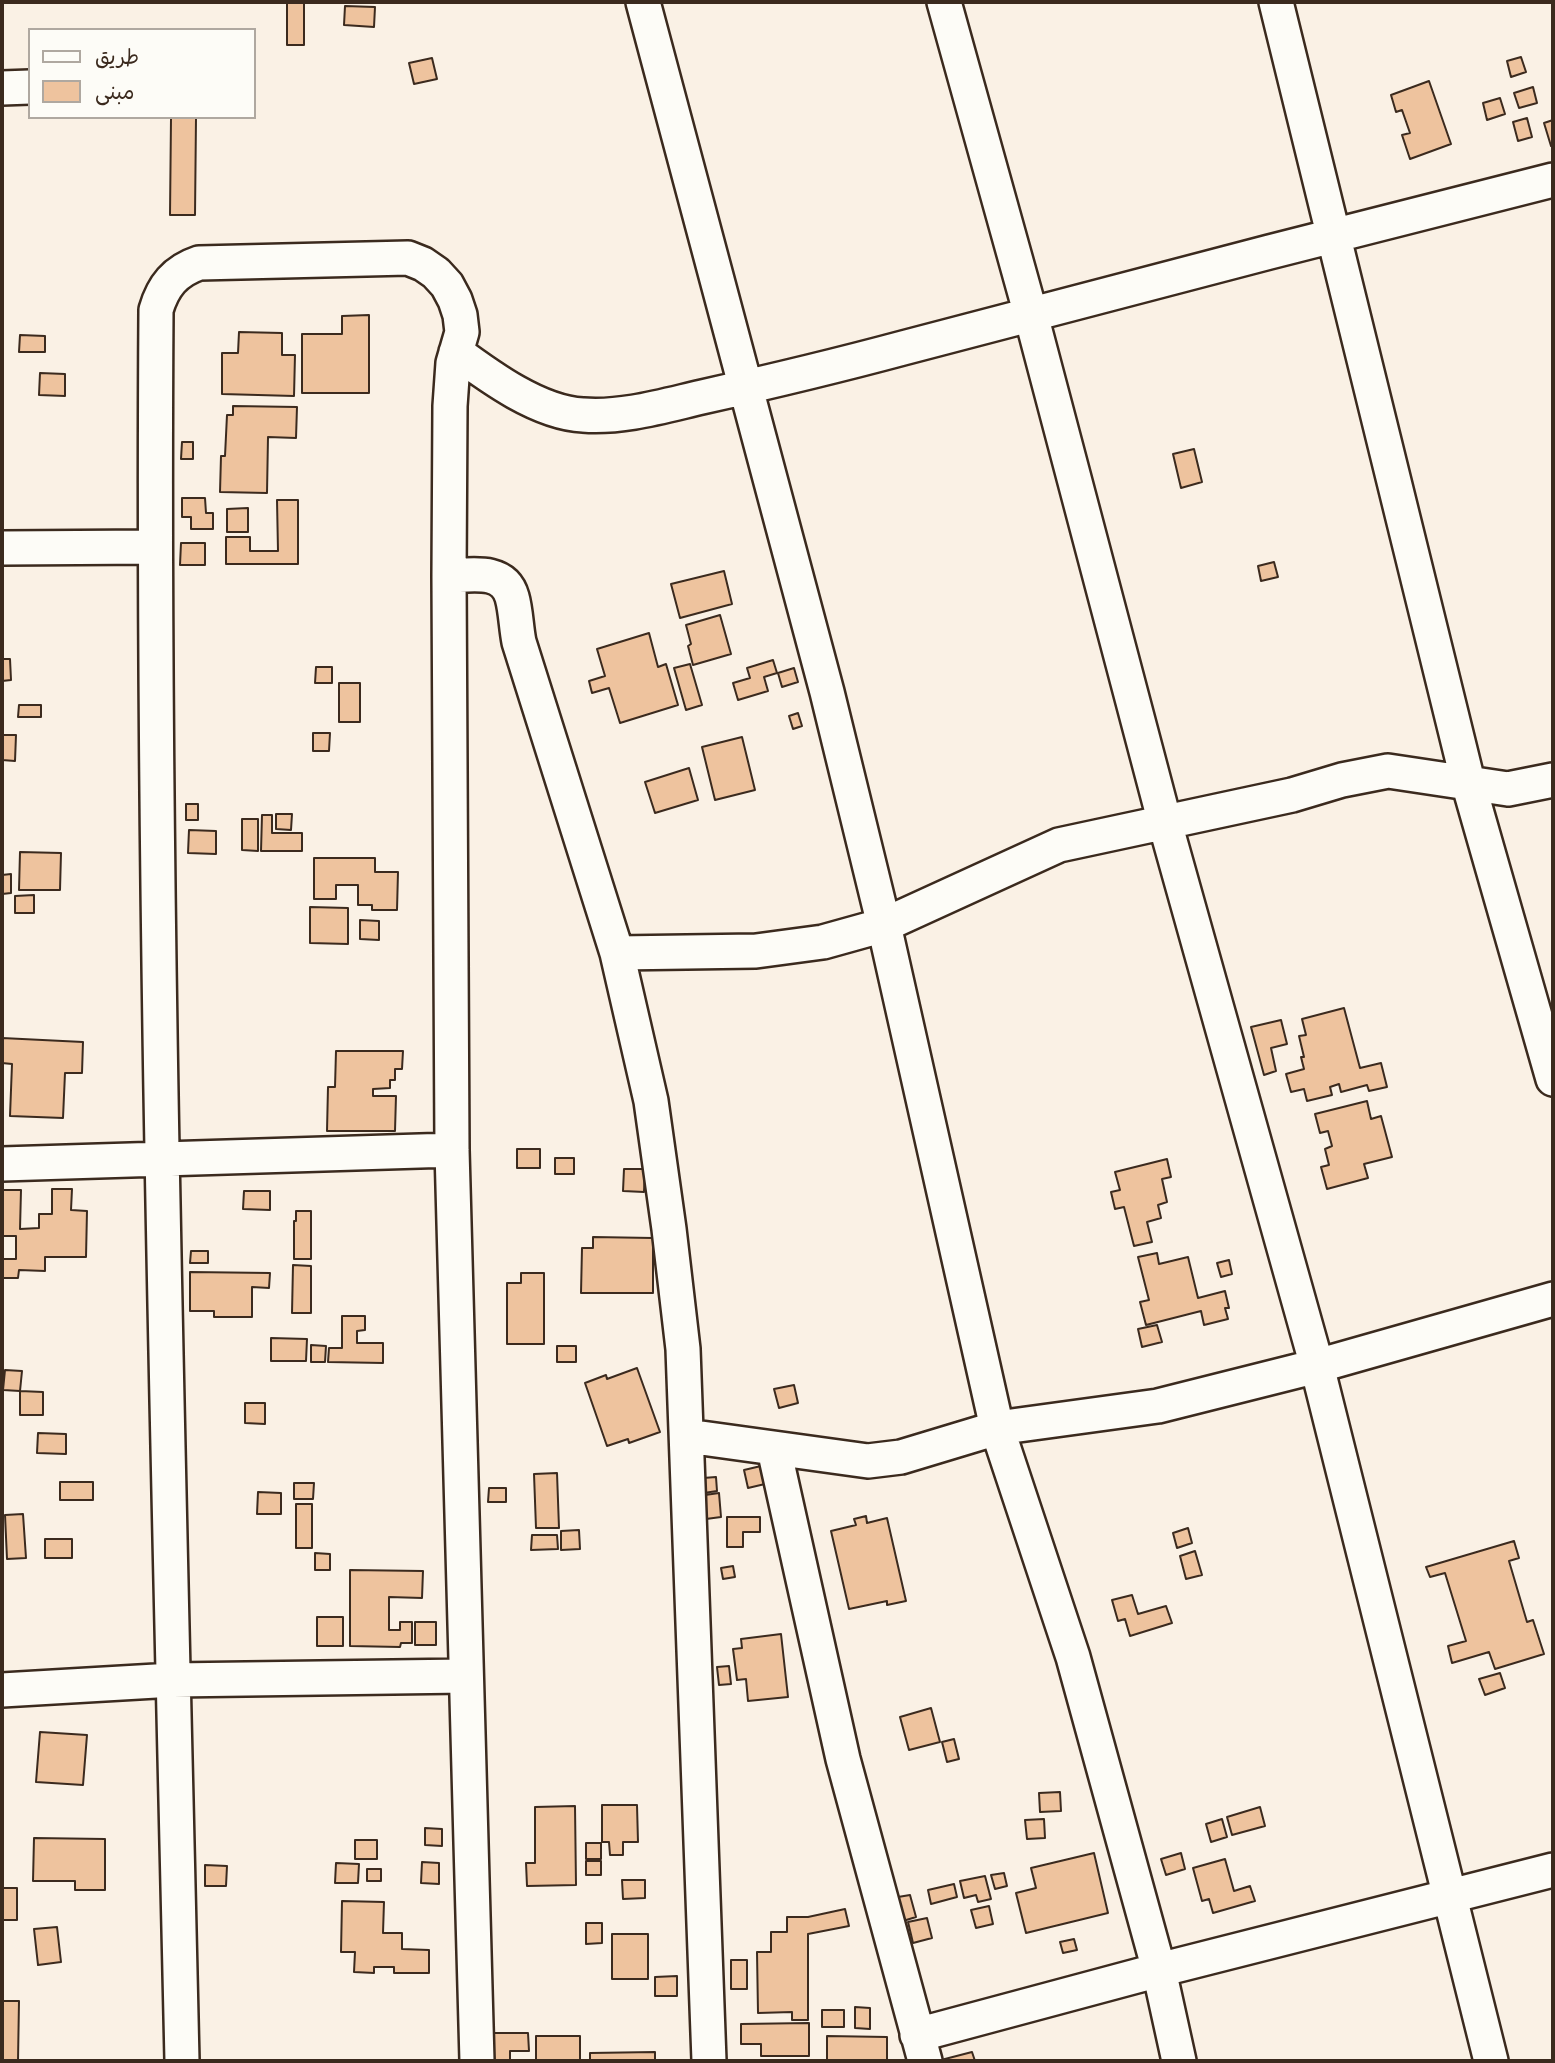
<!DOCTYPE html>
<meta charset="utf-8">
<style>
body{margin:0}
#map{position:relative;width:1555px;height:2063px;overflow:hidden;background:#faf1e5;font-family:Sriracha,"Playpen Sans Arabic",sans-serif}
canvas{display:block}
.frame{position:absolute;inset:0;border:4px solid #3b2a1e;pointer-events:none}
.legend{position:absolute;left:28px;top:28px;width:228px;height:91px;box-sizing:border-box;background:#fdfcf7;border:2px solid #afa8a0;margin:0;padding:9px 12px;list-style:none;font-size:21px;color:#3b2a1e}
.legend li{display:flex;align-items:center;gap:14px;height:35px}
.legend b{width:35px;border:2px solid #afa8a0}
</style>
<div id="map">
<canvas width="1555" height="2063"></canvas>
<div class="frame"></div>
<ul class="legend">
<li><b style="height:9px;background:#fdfcf7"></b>طريق</li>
<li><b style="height:19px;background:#eec39e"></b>مبنى</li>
</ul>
</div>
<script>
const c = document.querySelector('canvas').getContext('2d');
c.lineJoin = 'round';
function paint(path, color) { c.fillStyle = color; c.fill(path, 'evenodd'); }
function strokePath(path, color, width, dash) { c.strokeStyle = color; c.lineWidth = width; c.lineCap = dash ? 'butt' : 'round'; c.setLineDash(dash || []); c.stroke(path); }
const building = new Path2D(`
 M 287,2 L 304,2 L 304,45 L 287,45 Z
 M 345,6 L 375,7 L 374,27 L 344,25 Z
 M 1521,57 L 1526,72 L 1511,77 L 1507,61 Z
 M 432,58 L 437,79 L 414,84 L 409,63 Z
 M 1429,81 L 1451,144 L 1410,159 L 1402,135 L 1410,133 L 1402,110 L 1396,112 L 1391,95 Z
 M 1533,87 L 1537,103 L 1519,108 L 1514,93 Z
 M 1500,98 L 1505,114 L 1487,120 L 1483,103 Z
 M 171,118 L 196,118 L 195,215 L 170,215 Z
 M 1527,118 L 1532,137 L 1518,141 L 1513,122 Z
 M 1553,120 L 1553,145 L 1551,146 L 1544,123 Z
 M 369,315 L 369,393 L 302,393 L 302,334 L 342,334 L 342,316 Z
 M 239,332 L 282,333 L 282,355 L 295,355 L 294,396 L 222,394 L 222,353 L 238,353 Z
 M 20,335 L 45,336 L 45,352 L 19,352 Z
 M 40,373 L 65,374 L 65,396 L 39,395 Z
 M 233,406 L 297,407 L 296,438 L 268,437 L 267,493 L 220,492 L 221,456 L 225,456 L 227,415 L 233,415 Z
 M 182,442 L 193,442 L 193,459 L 181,459 Z
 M 1194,449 L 1202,482 L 1181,488 L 1173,454 Z
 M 182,498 L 205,498 L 206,513 L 213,513 L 213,529 L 191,529 L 191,517 L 182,517 Z
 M 277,500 L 298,500 L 298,564 L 226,564 L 226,537 L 250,537 L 250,551 L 278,551 Z
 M 248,508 L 248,532 L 227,532 L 227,509 Z
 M 181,543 L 205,543 L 205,565 L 180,565 Z
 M 1274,562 L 1278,577 L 1261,581 L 1258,566 Z
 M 724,571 L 732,604 L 680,618 L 671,584 Z
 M 720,615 L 731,654 L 693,665 L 688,646 L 691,644 L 686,625 Z
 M 649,633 L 658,667 L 666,664 L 678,705 L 620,723 L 609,688 L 592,693 L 589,681 L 605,676 L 597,649 Z
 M 2,659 L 10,659 L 11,680 L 2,681 Z
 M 773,660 L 777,673 L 764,677 L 768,691 L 738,700 L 733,683 L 750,678 L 747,668 Z
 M 690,664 L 702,705 L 686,710 L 674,668 Z
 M 316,667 L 332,667 L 332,683 L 315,683 Z
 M 794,668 L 798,682 L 782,687 L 778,673 Z
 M 339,683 L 360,683 L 360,722 L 339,722 Z
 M 19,705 L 41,705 L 41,717 L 18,717 Z
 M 798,713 L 802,726 L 793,729 L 789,716 Z
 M 313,733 L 330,733 L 329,751 L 313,751 Z
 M 2,735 L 16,735 L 15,761 L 2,760 Z
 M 742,737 L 755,790 L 715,800 L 702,747 Z
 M 689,768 L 698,800 L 655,813 L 645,782 Z
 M 186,804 L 198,804 L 198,820 L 186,820 Z
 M 276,814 L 292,814 L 291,830 L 276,829 Z
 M 262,815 L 272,815 L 272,833 L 302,833 L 302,851 L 261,851 Z
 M 242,819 L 258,819 L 258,851 L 242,850 Z
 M 189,830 L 216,831 L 216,854 L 188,853 Z
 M 20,852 L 61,853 L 60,890 L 19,890 Z
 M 314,858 L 375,858 L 375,872 L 398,872 L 397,910 L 372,910 L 372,905 L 358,905 L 358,885 L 336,885 L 336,899 L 314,899 Z
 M 11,874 L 11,893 L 2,894 L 2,875 Z
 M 34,895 L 34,913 L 15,913 L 15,896 Z
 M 310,907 L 348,908 L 348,944 L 310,943 Z
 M 360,920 L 379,921 L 379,940 L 360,939 Z
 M 1344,1008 L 1360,1068 L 1381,1063 L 1387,1087 L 1369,1091 L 1367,1085 L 1341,1092 L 1339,1084 L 1330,1087 L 1332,1095 L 1307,1101 L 1304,1089 L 1291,1092 L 1286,1074 L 1304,1069 L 1301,1057 L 1304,1057 L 1299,1036 L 1306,1035 L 1302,1019 Z
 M 1281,1020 L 1287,1044 L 1271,1048 L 1276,1071 L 1264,1075 L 1251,1027 Z
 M 2,1038 L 83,1042 L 82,1073 L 65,1073 L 63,1118 L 10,1116 L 12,1064 L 2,1063 Z
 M 336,1051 L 403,1051 L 402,1069 L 395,1069 L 395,1080 L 390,1080 L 390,1088 L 373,1089 L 373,1096 L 396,1096 L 395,1131 L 327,1131 L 328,1087 L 335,1087 Z
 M 1367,1101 L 1371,1119 L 1381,1116 L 1392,1157 L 1364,1164 L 1368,1178 L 1327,1189 L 1321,1167 L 1329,1165 L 1325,1149 L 1332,1146 L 1328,1131 L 1320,1133 L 1315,1114 Z
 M 517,1149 L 540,1149 L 540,1168 L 517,1168 Z
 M 555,1158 L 574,1158 L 574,1174 L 555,1174 Z
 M 1167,1159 L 1171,1177 L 1162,1179 L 1167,1202 L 1158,1205 L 1161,1218 L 1147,1222 L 1152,1242 L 1134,1246 L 1124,1207 L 1115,1209 L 1111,1192 L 1120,1190 L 1115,1172 Z
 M 624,1169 L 645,1169 L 644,1192 L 623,1191 Z
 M 52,1189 L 72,1189 L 71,1210 L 87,1211 L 86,1257 L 45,1257 L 45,1271 L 19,1270 L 18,1278 L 2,1278 L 2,1259 L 16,1259 L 16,1236 L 2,1236 L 2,1190 L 21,1190 L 20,1229 L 39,1228 L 39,1214 L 52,1214 Z
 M 244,1191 L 270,1191 L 270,1210 L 243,1209 Z
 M 296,1211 L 311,1211 L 311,1259 L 294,1259 L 294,1221 L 296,1221 Z
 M 593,1237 L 653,1238 L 653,1293 L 581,1293 L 582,1248 L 593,1248 Z
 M 191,1251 L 208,1251 L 208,1263 L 190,1263 Z
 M 1157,1253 L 1159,1264 L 1188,1257 L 1198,1298 L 1225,1291 L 1229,1308 L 1225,1308 L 1228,1319 L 1204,1325 L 1201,1311 L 1146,1325 L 1140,1302 L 1149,1300 L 1138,1257 Z
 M 1229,1260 L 1232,1274 L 1221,1277 L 1217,1263 Z
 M 293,1265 L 311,1266 L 311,1313 L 292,1313 Z
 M 190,1272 L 270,1273 L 269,1288 L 252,1287 L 252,1317 L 214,1317 L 214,1311 L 190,1311 Z
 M 521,1273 L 544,1273 L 544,1344 L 507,1344 L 507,1283 L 521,1283 Z
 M 342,1316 L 365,1316 L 365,1330 L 357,1331 L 357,1343 L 383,1343 L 383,1363 L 328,1362 L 329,1348 L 342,1348 Z
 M 1157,1325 L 1162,1342 L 1142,1347 L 1138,1329 Z
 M 271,1338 L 307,1339 L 306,1361 L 271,1361 Z
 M 311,1345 L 326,1346 L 325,1362 L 311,1362 Z
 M 557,1346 L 576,1346 L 576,1362 L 557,1362 Z
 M 637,1368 L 660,1432 L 629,1443 L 628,1439 L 607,1446 L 585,1383 L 606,1375 L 607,1379 Z
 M 5,1370 L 22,1371 L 20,1391 L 3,1390 Z
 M 794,1385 L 798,1403 L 779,1408 L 774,1389 Z
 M 20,1391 L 43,1392 L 43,1415 L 20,1415 Z
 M 245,1403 L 265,1403 L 265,1424 L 245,1423 Z
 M 38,1433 L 66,1434 L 66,1454 L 37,1453 Z
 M 761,1466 L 765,1484 L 748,1488 L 744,1470 Z
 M 557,1473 L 559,1528 L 536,1528 L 534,1474 Z
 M 716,1477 L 717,1491 L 704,1493 L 703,1478 Z
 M 60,1482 L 93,1482 L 93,1500 L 60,1500 Z
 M 294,1483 L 314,1483 L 313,1499 L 294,1499 Z
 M 489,1488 L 506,1488 L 506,1502 L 488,1502 Z
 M 258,1492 L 281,1493 L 281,1514 L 257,1514 Z
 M 719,1493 L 721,1517 L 706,1519 L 705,1495 Z
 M 296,1504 L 312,1504 L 312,1548 L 296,1548 Z
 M 23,1514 L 26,1558 L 7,1559 L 5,1515 Z
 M 866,1516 L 867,1523 L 887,1518 L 906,1601 L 887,1605 L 887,1601 L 849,1609 L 831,1531 L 856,1525 L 854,1519 Z
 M 727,1517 L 760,1517 L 760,1532 L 743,1532 L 743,1547 L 727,1547 Z
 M 1188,1528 L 1192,1543 L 1177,1548 L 1173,1533 Z
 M 579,1530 L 580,1549 L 561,1550 L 561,1531 Z
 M 532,1535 L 557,1535 L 558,1549 L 531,1550 Z
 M 45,1539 L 72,1539 L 72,1558 L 45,1558 Z
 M 1514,1541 L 1519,1558 L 1509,1561 L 1527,1622 L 1533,1620 L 1544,1654 L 1495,1669 L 1489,1652 L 1452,1663 L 1448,1646 L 1466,1641 L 1445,1573 L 1430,1577 L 1426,1567 Z
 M 1195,1551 L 1202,1575 L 1186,1579 L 1180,1556 Z
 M 315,1553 L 330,1554 L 330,1570 L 315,1570 Z
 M 733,1566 L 735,1577 L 723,1579 L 721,1568 Z
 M 350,1570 L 423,1571 L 422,1598 L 389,1597 L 389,1630 L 400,1630 L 400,1622 L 412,1622 L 412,1643 L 401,1643 L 400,1647 L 350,1646 Z
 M 1132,1595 L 1138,1614 L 1166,1606 L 1172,1623 L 1130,1636 L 1125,1619 L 1118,1621 L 1112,1600 Z
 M 317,1617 L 343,1617 L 343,1646 L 317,1646 Z
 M 415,1622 L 436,1622 L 436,1645 L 415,1645 Z
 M 781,1634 L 788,1697 L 748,1701 L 746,1679 L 737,1680 L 733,1649 L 742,1648 L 741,1639 Z
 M 729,1666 L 731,1684 L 719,1685 L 717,1667 Z
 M 1500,1673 L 1505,1688 L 1485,1695 L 1479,1679 Z
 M 931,1708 L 940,1742 L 909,1750 L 900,1717 Z
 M 40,1732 L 87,1735 L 83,1785 L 36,1782 Z
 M 954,1739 L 959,1759 L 947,1762 L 942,1742 Z
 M 1060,1792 L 1061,1811 L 1040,1812 L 1039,1793 Z
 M 602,1805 L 637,1805 L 638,1842 L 623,1842 L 623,1855 L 610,1855 L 609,1842 L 602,1842 Z
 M 575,1806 L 576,1885 L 527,1886 L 526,1863 L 535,1863 L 535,1807 Z
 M 1260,1807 L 1265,1826 L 1232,1835 L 1227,1817 Z
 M 1044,1819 L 1045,1838 L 1027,1839 L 1025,1820 Z
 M 1222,1819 L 1227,1837 L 1211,1842 L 1206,1824 Z
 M 425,1828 L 442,1829 L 442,1846 L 425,1845 Z
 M 34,1838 L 105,1839 L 105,1890 L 75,1890 L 75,1881 L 33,1881 Z
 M 355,1840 L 377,1840 L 377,1859 L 355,1859 Z
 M 586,1843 L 601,1843 L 601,1859 L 586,1859 Z
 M 1094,1853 L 1108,1913 L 1026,1933 L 1016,1893 L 1036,1888 L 1031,1868 Z
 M 1181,1853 L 1185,1869 L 1166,1875 L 1161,1859 Z
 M 1225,1859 L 1234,1891 L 1250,1886 L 1255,1901 L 1213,1913 L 1209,1899 L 1202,1901 L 1193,1868 Z
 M 586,1861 L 601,1861 L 601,1875 L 586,1875 Z
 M 422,1862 L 439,1863 L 439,1884 L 421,1883 Z
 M 336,1863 L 359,1864 L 358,1883 L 335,1883 Z
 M 205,1865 L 227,1866 L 226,1886 L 205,1886 Z
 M 367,1869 L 381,1869 L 381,1881 L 367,1881 Z
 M 1004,1873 L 1007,1886 L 995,1889 L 991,1875 Z
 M 985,1876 L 991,1899 L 978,1902 L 976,1895 L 964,1898 L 960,1881 Z
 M 622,1880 L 645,1880 L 645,1898 L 623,1899 Z
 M 954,1884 L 957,1897 L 931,1904 L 928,1890 Z
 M 2,1888 L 17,1888 L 17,1920 L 2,1920 Z
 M 910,1895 L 916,1917 L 903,1921 L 898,1897 Z
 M 342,1901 L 384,1902 L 383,1933 L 402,1933 L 402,1949 L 429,1950 L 429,1973 L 394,1973 L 394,1967 L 374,1967 L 374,1973 L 354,1972 L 355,1952 L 341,1952 Z
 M 989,1906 L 993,1924 L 976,1928 L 971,1910 Z
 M 845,1909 L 849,1926 L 808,1934 L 808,2020 L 792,2020 L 792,2012 L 758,2013 L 757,1952 L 771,1952 L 771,1932 L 787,1932 L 787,1917 L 808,1917 Z
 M 927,1918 L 932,1938 L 913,1943 L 908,1922 Z
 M 586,1923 L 602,1923 L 602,1943 L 586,1944 Z
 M 57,1927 L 61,1962 L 38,1965 L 34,1929 Z
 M 612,1934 L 648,1934 L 648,1979 L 612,1979 Z
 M 1074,1939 L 1077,1950 L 1063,1953 L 1060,1942 Z
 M 731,1960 L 747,1960 L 747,1989 L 731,1989 Z
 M 677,1976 L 677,1996 L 655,1996 L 655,1977 Z
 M 2,2001 L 19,2001 L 18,2061 L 2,2061 Z
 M 855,2007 L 870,2008 L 870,2029 L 855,2028 Z
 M 822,2010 L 844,2010 L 844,2027 L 822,2027 Z
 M 809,2023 L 809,2056 L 761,2056 L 761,2044 L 741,2044 L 741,2024 Z
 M 493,2033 L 528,2033 L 529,2051 L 510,2051 L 510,2061 L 494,2061 Z
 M 536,2036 L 580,2036 L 580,2061 L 536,2061 Z
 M 827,2036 L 887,2037 L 887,2061 L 827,2061 Z
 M 655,2052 L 655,2061 L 590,2061 L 590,2053 Z
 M 972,2052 L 975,2061 L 941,2061 L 941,2060 Z`);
const minor = new Path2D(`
 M 643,2 L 827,692 L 884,925 L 997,1428 L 1073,1657 L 1159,1970 L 1179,2061
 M 944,2 L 1031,315 L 1165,823 L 1317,1366 L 1553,1299
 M 1276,2 L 1468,782 L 1553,1079
 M 2,88 L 30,87
 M 456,352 C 490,377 539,413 583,415 C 623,418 663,406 702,397 C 769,382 836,366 903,348 C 1119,291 1336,234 1553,180
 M 2,548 L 154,547
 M 449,576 C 471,575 504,568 512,597 C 516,611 516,627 519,642 L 617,953 L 651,1101 L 669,1229 L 683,1349 L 709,2061
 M 617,953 L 756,951 L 823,942 L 884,925 L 1059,845 L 1292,795 L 1342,780 L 1388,771 L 1508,789 L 1553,780
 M 2,1164 L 452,1150
 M 687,1436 L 868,1461 L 901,1457 L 997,1428 L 1158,1406 L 1317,1366 L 1491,2061
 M 774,1449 L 843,1759 L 925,2061
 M 2,1690 L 173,1680 L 466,1676
 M 917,2035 L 1159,1970 L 1553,1870
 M 182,2061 C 169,1478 152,894 156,310 C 163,286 175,271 199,263 L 408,258 L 423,264 L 436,273 L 447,285 L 455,300 L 460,315 L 462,332 L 453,363 L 450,406 L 449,576 L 452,1150 L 477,2061`);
paint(building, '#eec39e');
strokePath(building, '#3b2a1e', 2);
strokePath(minor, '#3b2a1e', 38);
strokePath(minor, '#fdfcf7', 33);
</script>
